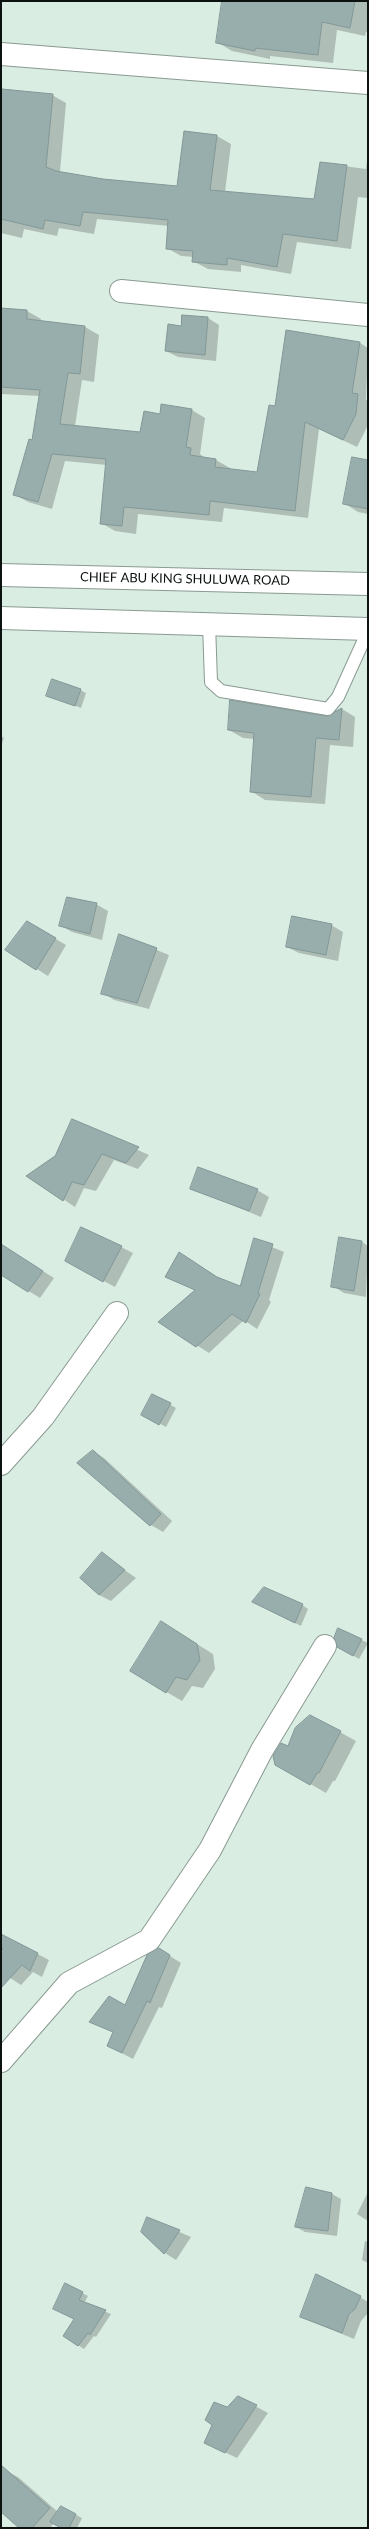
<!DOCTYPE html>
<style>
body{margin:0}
#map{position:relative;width:369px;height:2529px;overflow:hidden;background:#daede3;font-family:Lato,sans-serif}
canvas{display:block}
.frame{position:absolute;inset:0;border:2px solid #0b120f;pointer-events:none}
</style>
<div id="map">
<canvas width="369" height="2529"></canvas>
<div class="frame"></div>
</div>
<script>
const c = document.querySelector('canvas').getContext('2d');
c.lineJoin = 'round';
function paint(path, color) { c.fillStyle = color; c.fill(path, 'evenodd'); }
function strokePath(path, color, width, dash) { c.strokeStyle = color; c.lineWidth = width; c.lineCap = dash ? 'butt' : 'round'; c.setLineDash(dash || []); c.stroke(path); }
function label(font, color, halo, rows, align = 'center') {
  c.font = font + ' Lato,sans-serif'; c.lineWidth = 3.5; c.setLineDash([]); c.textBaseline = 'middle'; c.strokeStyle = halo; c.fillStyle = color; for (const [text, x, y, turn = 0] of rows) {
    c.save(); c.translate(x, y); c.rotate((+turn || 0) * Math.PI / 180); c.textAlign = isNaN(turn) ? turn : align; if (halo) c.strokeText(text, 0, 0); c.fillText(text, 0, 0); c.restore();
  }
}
const shadow = new Path2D(`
 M 223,1 L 368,1 L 368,32 L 366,32 L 365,36 L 337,30 L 333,63 L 270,56 L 270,59 L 232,51 L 217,42 Z
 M 52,95 L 66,103 L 60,172 L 103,180 L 178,187 L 185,132 L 217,136 L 231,144 L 225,192 L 315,200 L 321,163 L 366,169 L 368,152 L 368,198 L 358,197 L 351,249 L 297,242 L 291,274 L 241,265 L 241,272 L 208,269 L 193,261 L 194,257 L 181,256 L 167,248 L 169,226 L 97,219 L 94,234 L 59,228 L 57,236 L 24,229 L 22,238 L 1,233 L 1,106 Z
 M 1,309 L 27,311 L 41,319 L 40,322 L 85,327 L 99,335 L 94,382 L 82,380 L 75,426 L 141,433 L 160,415 L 192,410 L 205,418 L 200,454 L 205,458 L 216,460 L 230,468 L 229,470 L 258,474 L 275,407 L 360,343 L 368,348 L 366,400 L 368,401 L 368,425 L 357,447 L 319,429 L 308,518 L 224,508 L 222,522 L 138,514 L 136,534 L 115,531 L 101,523 L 107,465 L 65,461 L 52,509 L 28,502 L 14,494 L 33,441 L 40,396 L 1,394 Z
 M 208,318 L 219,325 L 216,361 L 178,357 L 166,351 L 182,327 Z
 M 368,461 L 368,514 L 358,512 L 344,503 Z
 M 80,690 L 86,693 L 81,708 L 47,695 Z
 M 342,709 L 355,717 L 353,747 L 330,745 L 325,804 L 265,800 L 251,791 L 255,739 L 243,738 L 229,730 L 327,717 Z
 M 1,736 L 4,738 L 1,746 Z
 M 96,904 L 108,911 L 102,940 L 72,932 L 60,925 Z
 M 27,922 L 66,945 L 48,976 L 7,950 Z
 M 331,925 L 343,932 L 338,961 L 299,953 L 287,947 Z
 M 120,935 L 169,955 L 149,1009 L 114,1000 L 103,993 Z
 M 73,1121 L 149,1155 L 138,1169 L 114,1160 L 96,1191 L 84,1188 L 75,1207 L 28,1176 L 55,1157 Z
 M 191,1188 L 257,1190 L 269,1197 L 261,1217 Z
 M 255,1240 L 284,1252 L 269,1300 L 271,1302 L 257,1329 L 244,1320 L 209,1353 L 160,1322 L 196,1291 L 167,1276 L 191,1260 L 220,1279 L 240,1287 Z
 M 362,1242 L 368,1246 L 366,1297 L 344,1293 L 333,1286 Z
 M 121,1247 L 133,1253 L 115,1287 L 77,1267 Z
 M 17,1255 L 54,1278 L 40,1298 L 1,1274 L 1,1256 Z
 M 153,1395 L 176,1408 L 166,1427 L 142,1414 Z
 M 93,1451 L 104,1458 L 172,1521 L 163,1532 L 151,1525 Z
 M 102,1554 L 136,1578 L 111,1601 L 99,1595 L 81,1578 Z
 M 259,1605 L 302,1605 L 308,1609 L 301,1626 Z
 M 338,1629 L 368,1643 L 359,1659 L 338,1647 Z
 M 176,1631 L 213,1654 L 215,1669 L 203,1688 L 192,1686 L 182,1701 L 131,1671 Z
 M 311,1716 L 356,1741 L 335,1781 L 333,1781 L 326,1793 L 276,1764 Z
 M 1,1935 L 49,1960 L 42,1977 L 33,1972 L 21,1985 L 1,1972 L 1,1953 L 5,1949 L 1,1946 Z
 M 159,1949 L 181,1963 L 162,2008 L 159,2007 L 133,2059 L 108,2046 L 114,2033 L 91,2021 L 126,2007 Z
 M 368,2192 L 368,2221 L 357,2214 Z
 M 332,2194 L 341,2199 L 337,2236 L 305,2232 L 296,2227 Z
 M 147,2218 L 191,2237 L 176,2260 L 165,2253 L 142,2231 Z
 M 365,2241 L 368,2242 L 368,2263 L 362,2260 Z
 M 82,2293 L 88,2296 L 84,2303 L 111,2314 L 96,2337 L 94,2336 L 84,2349 L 64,2336 L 75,2319 L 60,2312 Z
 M 360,2297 L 368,2302 L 368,2313 L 361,2321 L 354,2339 L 301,2317 Z
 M 238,2397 L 268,2413 L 237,2458 L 205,2443 L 227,2408 Z
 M 6,2471 L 18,2477 L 58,2512 L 61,2507 L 82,2518 L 77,2528 L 63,2528 L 54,2523 L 50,2528 L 20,2528 L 1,2511 L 1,2476 Z`);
const building = new Path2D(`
 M 222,1 L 355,1 L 350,28 L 322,22 L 318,55 L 255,48 L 255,51 L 216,43 Z
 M 2,89 L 53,94 L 46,167 L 56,171 L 103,179 L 177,186 L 184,131 L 217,135 L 210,190 L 314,199 L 320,162 L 347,165 L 337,241 L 283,234 L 277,267 L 227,258 L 227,265 L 192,262 L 193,251 L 166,249 L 168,220 L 83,212 L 80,226 L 45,220 L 43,229 L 1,219 Z
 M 1,308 L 27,310 L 27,319 L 85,326 L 80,374 L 68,373 L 60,424 L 140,432 L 144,411 L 160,414 L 161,404 L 192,409 L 186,447 L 191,448 L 190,455 L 216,459 L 215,467 L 257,472 L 269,405 L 275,406 L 286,330 L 360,342 L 352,393 L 358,394 L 356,414 L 343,440 L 305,422 L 295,511 L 210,501 L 209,515 L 124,507 L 122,526 L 100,524 L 106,459 L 52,454 L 38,502 L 13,495 L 29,439 L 32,440 L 40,390 L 1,387 Z
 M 182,315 L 208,317 L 205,355 L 165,351 L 168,324 L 181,326 Z
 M 352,457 L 368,460 L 368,509 L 343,504 Z
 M 52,679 L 81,689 L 75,706 L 46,696 Z
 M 230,700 L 327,716 L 342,708 L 339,740 L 316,738 L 311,797 L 250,792 L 254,733 L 228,730 Z
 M 67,897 L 97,903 L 90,934 L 59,926 Z
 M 292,916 L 332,924 L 326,955 L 286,947 Z
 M 27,921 L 56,938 L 36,970 L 5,950 Z
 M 119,934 L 157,948 L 137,1003 L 101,994 Z
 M 72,1119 L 139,1147 L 126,1163 L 102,1154 L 84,1185 L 72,1182 L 63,1201 L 26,1176 L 55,1156 Z
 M 198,1167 L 258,1189 L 249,1211 L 190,1189 Z
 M 81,1227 L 122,1246 L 103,1282 L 65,1261 Z
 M 339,1237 L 362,1241 L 354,1291 L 331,1287 Z
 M 254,1238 L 273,1244 L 258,1293 L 260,1294 L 246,1323 L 232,1314 L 196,1347 L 158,1322 L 195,1290 L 165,1277 L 179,1252 L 217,1277 L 240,1286 Z
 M 1,1244 L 43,1271 L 28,1292 L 1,1275 Z
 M 152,1394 L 171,1403 L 159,1425 L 141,1415 Z
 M 93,1450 L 161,1514 L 150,1526 L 77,1463 Z
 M 102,1552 L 125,1570 L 99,1595 L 80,1578 Z
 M 264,1587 L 303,1604 L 295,1623 L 252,1602 Z
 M 161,1621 L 197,1644 L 200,1660 L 187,1680 L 176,1677 L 166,1693 L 130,1671 Z
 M 338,1628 L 362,1639 L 353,1656 L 337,1647 L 334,1638 Z
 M 310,1715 L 341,1731 L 319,1773 L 317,1773 L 310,1785 L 275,1765 L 273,1756 L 281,1743 L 288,1746 L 295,1728 Z
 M 1,1934 L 38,1953 L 30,1971 L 22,1965 L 1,1988 L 1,1951 L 3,1949 L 1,1947 Z
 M 159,1948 L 170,1955 L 150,2003 L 147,2001 L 122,2053 L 107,2046 L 113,2032 L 89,2022 L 109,1996 L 125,2005 L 147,1955 Z
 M 306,2187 L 332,2193 L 328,2231 L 295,2227 Z
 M 147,2217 L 180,2230 L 164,2254 L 141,2232 Z
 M 316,2274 L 361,2296 L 355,2309 L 349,2314 L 342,2333 L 300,2317 Z
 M 65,2283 L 83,2292 L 79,2300 L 106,2310 L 90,2335 L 88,2333 L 78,2346 L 63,2336 L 74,2319 L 53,2309 Z
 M 238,2396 L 257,2405 L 225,2453 L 204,2443 L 212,2425 L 205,2420 L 214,2402 L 227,2407 Z
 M 1,2465 L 50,2508 L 32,2528 L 19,2528 L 1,2512 Z
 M 61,2506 L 76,2514 L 69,2528 L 61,2528 L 50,2522 Z`);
const service = new Path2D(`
 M 209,624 L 211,682 L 221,691 L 328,709 L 338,697 L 368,631`);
const minor = new Path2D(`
 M 1,54 L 368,83
 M 121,291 L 368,315
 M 1,1464 L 43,1417 L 117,1313
 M 1,2061 L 69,1983 L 149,1940 L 210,1850 L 262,1750 L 325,1646`);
const tertiary = new Path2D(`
 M 1,575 L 368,584
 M 1,618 L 368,629`);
const streetNames = [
 ["CHIEF ABU KING SHULUWA ROAD",185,579,1]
];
paint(shadow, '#0003');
paint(building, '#98aead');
strokePath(building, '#829796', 1);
strokePath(service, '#899a91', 14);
strokePath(minor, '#899a91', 24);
strokePath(tertiary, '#899a91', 24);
strokePath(service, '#fff', 12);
strokePath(minor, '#fff', 22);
strokePath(tertiary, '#fff', 22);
label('13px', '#0b120f', '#fff', streetNames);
</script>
